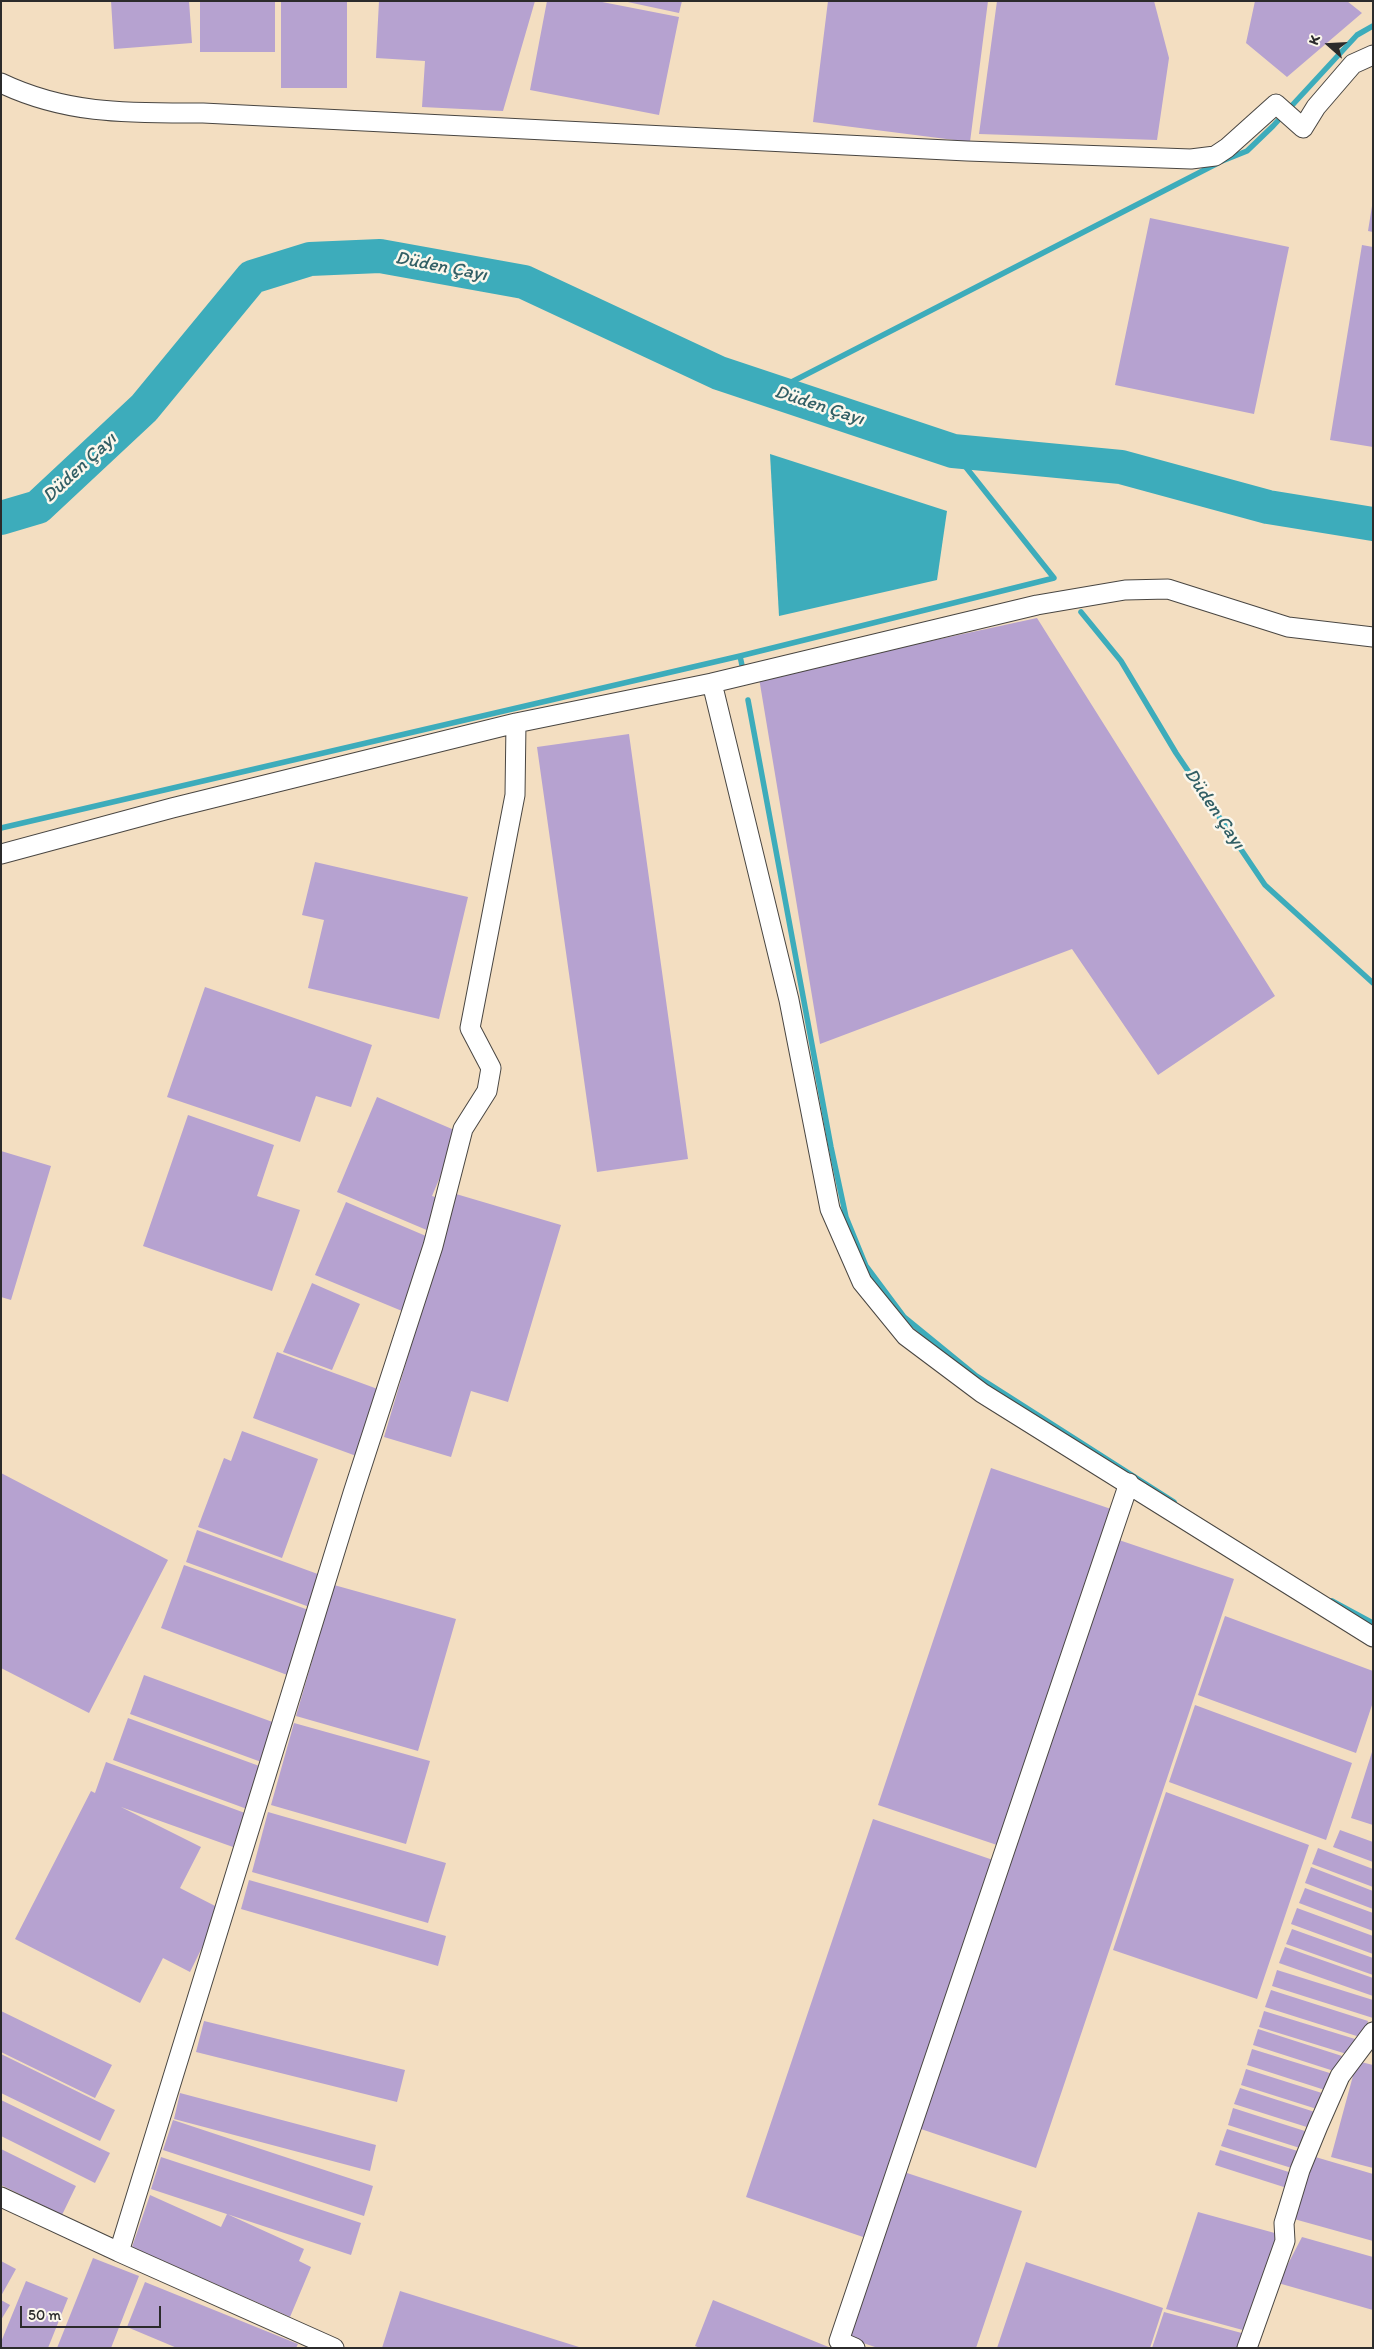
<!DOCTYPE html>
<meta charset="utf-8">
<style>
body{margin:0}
#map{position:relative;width:1374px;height:2349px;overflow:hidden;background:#f3dec1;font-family:Itim,sans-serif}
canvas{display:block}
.frame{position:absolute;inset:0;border:2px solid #2b2b2b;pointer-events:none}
.north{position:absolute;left:1304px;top:20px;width:50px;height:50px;-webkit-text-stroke:4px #fbf7ec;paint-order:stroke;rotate:289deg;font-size:14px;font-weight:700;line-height:20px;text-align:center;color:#2b2b2b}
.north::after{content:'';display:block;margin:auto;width:18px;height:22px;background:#2b2b2b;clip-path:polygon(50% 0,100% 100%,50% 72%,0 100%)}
.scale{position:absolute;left:20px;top:2306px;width:141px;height:22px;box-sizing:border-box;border:2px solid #2b2b2b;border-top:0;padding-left:6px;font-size:15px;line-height:18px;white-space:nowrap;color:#2b2b2b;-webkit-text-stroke:4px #fbf7ec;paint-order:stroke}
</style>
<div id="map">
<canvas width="1374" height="2349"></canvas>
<div class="frame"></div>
<div class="north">K</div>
<div class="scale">50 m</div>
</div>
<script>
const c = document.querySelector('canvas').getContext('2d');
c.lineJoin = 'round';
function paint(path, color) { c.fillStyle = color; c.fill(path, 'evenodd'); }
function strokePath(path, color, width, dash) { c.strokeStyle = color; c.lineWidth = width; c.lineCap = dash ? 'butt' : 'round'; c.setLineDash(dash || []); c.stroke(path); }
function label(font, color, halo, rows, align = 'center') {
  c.font = font + ' Itim,sans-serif'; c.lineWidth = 5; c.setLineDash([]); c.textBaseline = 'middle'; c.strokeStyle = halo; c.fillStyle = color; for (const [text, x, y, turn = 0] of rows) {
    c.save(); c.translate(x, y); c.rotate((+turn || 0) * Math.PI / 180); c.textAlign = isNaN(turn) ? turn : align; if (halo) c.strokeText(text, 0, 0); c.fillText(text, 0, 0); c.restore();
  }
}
const water = new Path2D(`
 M 770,454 L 947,511 L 937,580 L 779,616 Z`);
const stream = new Path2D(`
 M 1222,161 L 1247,151 L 1273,126 L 1357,35 L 1373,26
 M 774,391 L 1218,163
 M 1081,612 L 1121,661 L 1176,753 L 1265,885 L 1373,983
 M 740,656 L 743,670
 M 748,700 L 831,1147 L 846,1217 L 866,1266 L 904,1317 L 975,1375 L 1174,1502
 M 1,828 L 740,656 L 1054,578 L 953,451
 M 1332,1601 L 1373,1623`);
const river = new Path2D(`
 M 1,518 L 38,507 L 144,408 L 252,277 L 310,259 L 380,256 L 524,282 L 719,373 L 953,451 L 1121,467 L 1268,507 L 1373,524`);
const building = new Path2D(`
 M 111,1 L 189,1 L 192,43 L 114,49 Z
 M 200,1 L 275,1 L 275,52 L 200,52 Z
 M 281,1 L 347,1 L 347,88 L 281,88 Z
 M 379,1 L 535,1 L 503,111 L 422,107 L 425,61 L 376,58 Z
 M 547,1 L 597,1 L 679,17 L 659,115 L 530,90 Z
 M 623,1 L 682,1 L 679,13 Z
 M 828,1 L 988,1 L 970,142 L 813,122 Z
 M 997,1 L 1154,1 L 1169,58 L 1157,140 L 979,134 Z
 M 1255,1 L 1347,1 L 1362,13 L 1287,77 L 1246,43 Z
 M 1372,206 L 1373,206 L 1373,232 L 1368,231 Z
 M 1150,218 L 1289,247 L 1254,414 L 1115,385 Z
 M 1362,245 L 1373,247 L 1373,447 L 1330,440 Z
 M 1037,618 L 1275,996 L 1158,1075 L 1072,949 L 820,1044 L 759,678 Z
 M 629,734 L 688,1159 L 597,1172 L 537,747 Z
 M 315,862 L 468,897 L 439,1019 L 308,988 L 324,920 L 302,915 Z
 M 205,987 L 372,1045 L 351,1107 L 316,1096 L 300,1142 L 167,1097 Z
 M 377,1097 L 459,1132 L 432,1196 L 442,1199 L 429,1231 L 337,1192 Z
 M 188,1115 L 274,1145 L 257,1196 L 300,1210 L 272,1291 L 143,1246 Z
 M 1,1151 L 51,1166 L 11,1300 L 1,1297 Z
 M 456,1194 L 561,1225 L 508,1402 L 471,1391 L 451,1457 L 384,1437 Z
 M 346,1202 L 433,1239 L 402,1311 L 315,1275 Z
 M 312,1283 L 360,1304 L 332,1370 L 283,1352 Z
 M 277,1352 L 383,1391 L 359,1457 L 253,1418 Z
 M 242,1431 L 318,1459 L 282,1558 L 198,1527 L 224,1458 L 231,1461 Z
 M 991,1468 L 1111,1509 L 997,1845 L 878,1805 Z
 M 1,1473 L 168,1560 L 89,1713 L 1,1668 Z
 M 197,1530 L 326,1577 L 315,1609 L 186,1562 Z
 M 1116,1539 L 1234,1579 L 1036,2168 L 918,2128 Z
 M 184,1565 L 314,1612 L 290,1676 L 161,1628 Z
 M 334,1585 L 456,1619 L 418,1751 L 296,1716 Z
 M 1225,1616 L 1373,1671 L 1373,1702 L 1356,1753 L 1198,1695 Z
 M 144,1675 L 278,1724 L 264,1763 L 130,1714 Z
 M 1195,1705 L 1352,1763 L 1326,1840 L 1169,1782 Z
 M 128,1718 L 262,1767 L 247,1809 L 113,1760 Z
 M 294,1723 L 430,1761 L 406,1844 L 271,1805 Z
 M 1372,1752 L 1373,1753 L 1373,1825 L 1351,1818 Z
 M 106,1762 L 245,1813 L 233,1847 L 121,1807 L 201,1847 L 180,1888 L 221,1909 L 190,1972 L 163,1958 L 140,2003 L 15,1939 L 91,1791 L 95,1793 Z
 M 1166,1792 L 1309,1845 L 1257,1999 L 1113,1950 Z
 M 268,1812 L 446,1863 L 428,1923 L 252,1872 Z
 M 873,1819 L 993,1860 L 866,2238 L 746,2197 Z
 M 1340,1830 L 1373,1842 L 1373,1862 L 1333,1847 Z
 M 1318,1848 L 1373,1869 L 1373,1887 L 1312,1864 Z
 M 1311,1867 L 1373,1891 L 1373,1909 L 1305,1883 Z
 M 249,1880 L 446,1936 L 438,1966 L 241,1909 Z
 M 1305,1888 L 1373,1913 L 1373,1931 L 1299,1903 Z
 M 1297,1908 L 1373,1936 L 1373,1954 L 1291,1924 Z
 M 1292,1929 L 1373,1958 L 1373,1975 L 1286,1944 Z
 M 1285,1947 L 1373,1978 L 1373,1996 L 1279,1963 Z
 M 1277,1970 L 1373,2000 L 1373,2018 L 1272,1986 Z
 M 1271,1990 L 1368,2021 L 1363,2038 L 1265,2007 Z
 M 1,2011 L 112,2065 L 95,2098 L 1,2052 Z
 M 1264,2011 L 1355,2039 L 1350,2055 L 1259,2027 Z
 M 204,2021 L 405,2070 L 397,2102 L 196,2052 Z
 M 1258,2029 L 1342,2056 L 1337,2072 L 1253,2045 Z
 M 1252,2049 L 1333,2074 L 1328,2091 L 1247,2065 Z
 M 1,2054 L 115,2110 L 100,2141 L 1,2093 Z
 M 1357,2061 L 1373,2065 L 1373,2168 L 1331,2157 Z
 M 1246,2069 L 1325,2094 L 1320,2110 L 1241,2085 Z
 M 1240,2088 L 1318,2113 L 1313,2129 L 1234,2104 Z
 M 180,2093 L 376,2145 L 370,2171 L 174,2119 Z
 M 1,2100 L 110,2153 L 95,2183 L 1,2136 Z
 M 1233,2108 L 1311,2133 L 1306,2150 L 1228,2125 Z
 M 173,2120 L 373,2186 L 364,2216 L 163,2150 Z
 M 1227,2129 L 1304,2153 L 1298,2170 L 1221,2146 Z
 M 1,2149 L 76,2186 L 62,2215 L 1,2185 Z
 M 1220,2150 L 1295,2174 L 1290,2189 L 1215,2165 Z
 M 1312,2156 L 1373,2174 L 1373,2241 L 1294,2219 Z
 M 161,2157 L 361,2223 L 351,2255 L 151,2189 Z
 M 904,2172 L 1022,2211 L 976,2348 L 878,2348 L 848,2338 Z
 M 150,2195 L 221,2227 L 227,2214 L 304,2249 L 299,2261 L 311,2267 L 290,2317 L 132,2247 Z
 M 1198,2212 L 1282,2235 L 1250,2332 L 1166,2309 Z
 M 1302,2237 L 1373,2257 L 1373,2310 L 1278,2283 Z
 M 93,2258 L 139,2276 L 111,2348 L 57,2348 Z
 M 1,2261 L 16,2269 L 1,2296 Z
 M 1026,2262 L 1163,2308 L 1150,2348 L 997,2348 Z
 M 26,2281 L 68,2298 L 48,2348 L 1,2348 L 1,2342 Z
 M 145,2282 L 298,2344 L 296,2348 L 177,2348 L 127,2327 Z
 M 400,2291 L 579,2347 L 579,2348 L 382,2348 Z
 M 1,2300 L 10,2305 L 1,2320 Z
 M 713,2300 L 831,2348 L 700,2348 L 695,2346 Z
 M 1164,2312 L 1249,2335 L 1245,2348 L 1152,2348 Z`);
const minor = new Path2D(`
 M 1,83 C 68,115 131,113 203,113 L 967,151 L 1191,159 L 1215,156 L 1227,148 L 1276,104 L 1303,128 L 1316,107 L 1353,64 L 1373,55
 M 712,683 L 789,1000 L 830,1209 L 862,1282 L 906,1336 L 982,1393 L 1373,1637
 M 1,854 L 172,808 L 516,723 L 712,683 L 1037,605 L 1125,590 L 1168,589 L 1288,627 L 1373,637
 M 1,2197 L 119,2252 L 353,1493 L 433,1246 L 463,1129 L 487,1091 L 491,1068 L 470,1028 L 515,795 L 516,723
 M 119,2252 L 334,2348
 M 855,2348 L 839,2341 L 1129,1483
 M 1247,2348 L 1285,2241 L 1284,2223 L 1300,2170 L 1318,2126 L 1340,2076 L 1373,2032`);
const waterNames = [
 ["Düden Çayı",441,267,11],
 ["Düden Çayı",819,406,18],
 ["Düden Çayı",80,468,-43],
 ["Düden Çayı",1214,809,56]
];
paint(water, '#3dacbb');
strokePath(stream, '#3dacbb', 5.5);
strokePath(river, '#3dacbb', 34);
paint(building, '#b6a2d0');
strokePath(minor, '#494642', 21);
strokePath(minor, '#fff', 19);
label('italic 19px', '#325f65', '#fbf7ec', waterNames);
</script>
